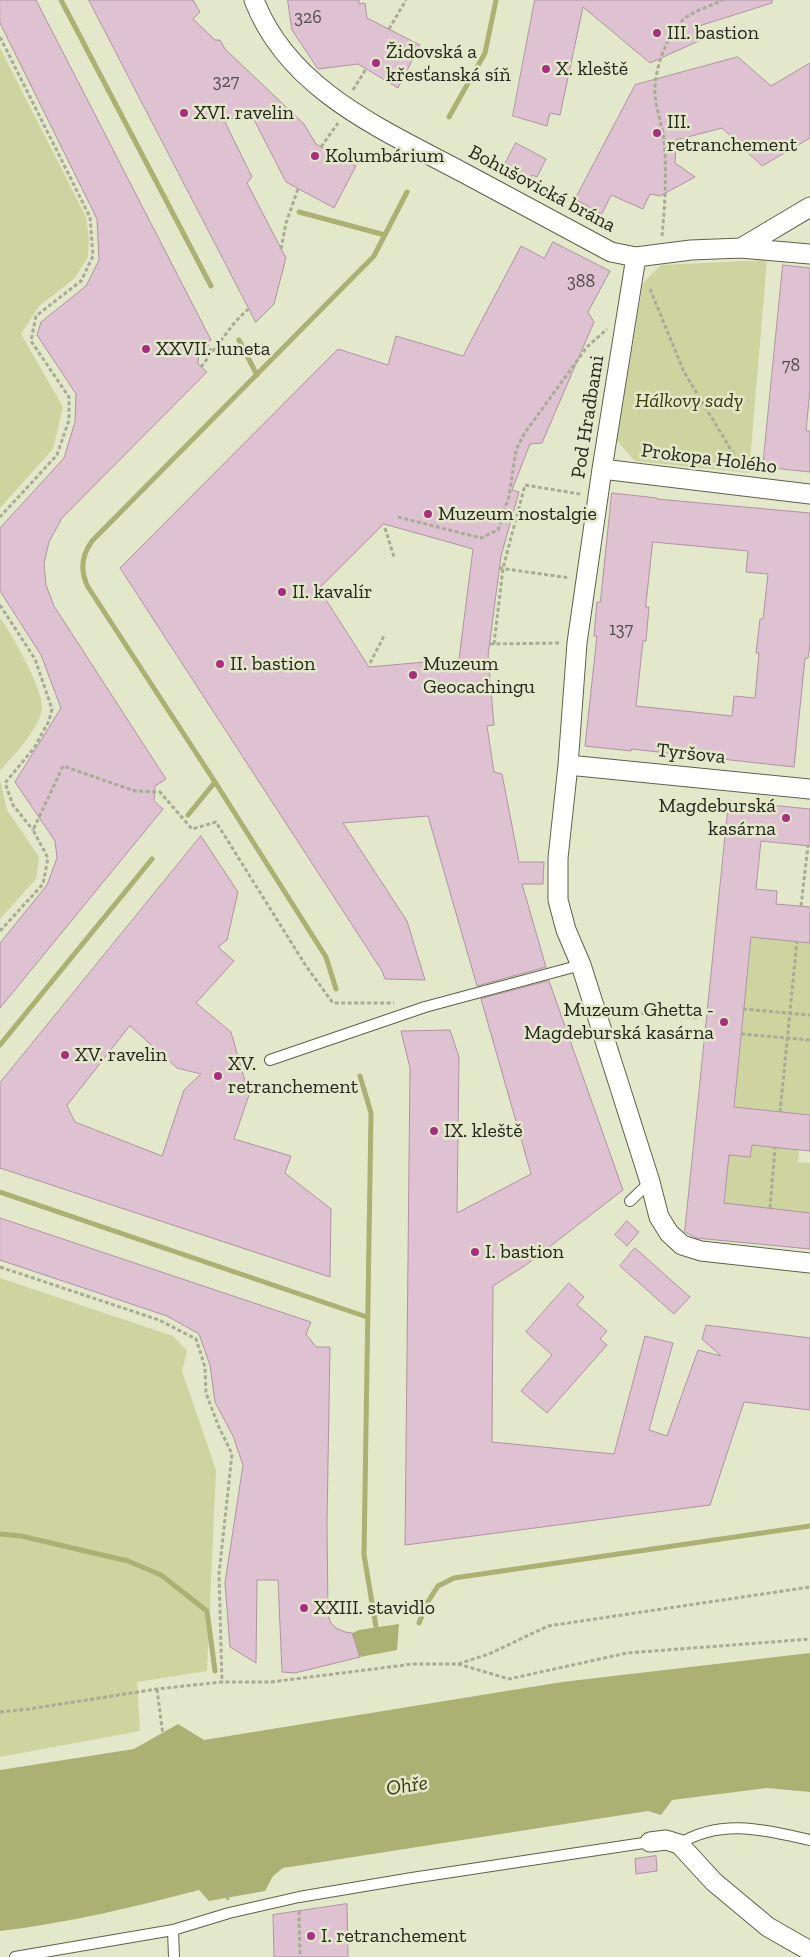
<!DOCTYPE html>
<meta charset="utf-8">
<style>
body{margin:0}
canvas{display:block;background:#e4e8cb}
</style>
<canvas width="810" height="1957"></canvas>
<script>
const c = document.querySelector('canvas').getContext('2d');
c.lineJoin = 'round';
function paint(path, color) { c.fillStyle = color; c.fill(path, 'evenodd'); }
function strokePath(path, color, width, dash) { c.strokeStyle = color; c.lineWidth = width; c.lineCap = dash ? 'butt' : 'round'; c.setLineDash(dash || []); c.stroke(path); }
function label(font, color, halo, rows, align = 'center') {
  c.font = font + ' "Zilla Slab",serif'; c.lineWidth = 5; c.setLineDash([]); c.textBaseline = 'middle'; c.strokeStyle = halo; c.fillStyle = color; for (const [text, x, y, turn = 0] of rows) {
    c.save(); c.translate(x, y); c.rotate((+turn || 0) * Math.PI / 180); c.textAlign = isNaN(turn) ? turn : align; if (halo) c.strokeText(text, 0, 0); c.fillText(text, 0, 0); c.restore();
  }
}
const green = new Path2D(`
 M 0,48 L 86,217 L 89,239 L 88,257 L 74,279 L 39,306 L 21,334 L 63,407 L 53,449 L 0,508 Z
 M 767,260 L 749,473 L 635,461 L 617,441 L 643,283 L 661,265 Z
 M 0,618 C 12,634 43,689 42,708 C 41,727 12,757 0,771 Z
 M 0,780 L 7,810 L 39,857 L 36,879 L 0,919 Z
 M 751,937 L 810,943 L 810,1115 L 734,1107 Z
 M 752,1145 L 799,1150 L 798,1162 L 810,1163 L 810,1213 L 724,1203 L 729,1155 L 750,1157 Z
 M 0,1278 L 173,1336 L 187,1351 L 182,1371 L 216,1470 L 207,1671 L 137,1682 L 140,1731 L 0,1757 Z`);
const water = new Path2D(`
 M 399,1624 L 397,1650 L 360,1657 L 352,1633 L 359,1630 Z
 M 810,1653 L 810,1792 L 767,1788 L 672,1800 L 661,1815 L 648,1811 L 283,1868 L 273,1876 L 265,1891 L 209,1901 L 199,1890 C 134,1907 68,1923 0,1931 L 0,1770 L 134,1749 L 178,1724 L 204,1740 L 562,1682 Z`);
const stream = new Path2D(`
 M 61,0 L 211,286
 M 449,117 L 485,53 L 496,0
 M 299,212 L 385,235
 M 239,340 L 257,375
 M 188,815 L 215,782
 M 336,989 L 326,957 L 215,782 L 88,587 C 80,571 81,556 92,541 L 374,256 L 407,192
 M 0,1045 L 152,859
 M 360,1076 L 371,1113 L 364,1555 L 377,1633
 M 0,1192 L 367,1317
 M 0,1534 L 21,1536 L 128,1561 L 161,1575 L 207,1611 L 215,1671
 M 419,1623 L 427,1603 L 438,1586 L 454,1578 L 810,1526`);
const building = new Path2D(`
 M 0,0 L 36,0 L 211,340 L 199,347 L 198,364 L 207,372 L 62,518 L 49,542 L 44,563 L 46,585 L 54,606 L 166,779 L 155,786 L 154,801 L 163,809 L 0,1008 L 0,943 L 47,885 L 57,858 L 55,841 L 15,782 L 61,708 L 41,655 L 0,591 L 0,528 L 64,458 L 75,422 L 76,394 L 37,335 L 41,322 L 86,286 L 99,260 L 97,219 L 0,23 Z
 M 89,0 L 193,0 L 200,12 L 193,19 L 215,40 L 220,40 L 225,49 L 304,124 L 316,144 L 356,166 L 334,208 L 286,182 L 249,110 L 225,122 L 252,177 L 247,183 L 286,258 L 274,304 L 256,322 Z
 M 288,0 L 359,0 L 359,4 L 365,3 L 367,18 L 420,45 L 398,88 L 358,64 L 318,69 L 292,30 Z
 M 535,0 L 772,0 L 772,3 L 699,26 L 703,39 L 650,63 L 583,7 L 560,115 L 550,113 L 547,126 L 513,116 Z
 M 738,57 L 771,86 L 810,63 L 810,138 L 762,166 L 722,128 L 676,140 L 675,163 L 695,177 L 660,196 L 650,194 L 643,209 L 611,195 L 602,214 L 575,199 L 635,85 Z
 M 516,143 L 546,159 L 537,177 L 532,175 L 530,179 L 520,182 L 517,173 L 518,171 L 505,164 Z
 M 553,242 L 610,271 L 588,312 L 594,322 L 542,443 L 530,444 L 512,490 L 519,492 L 501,556 L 488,656 L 494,725 L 487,726 L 494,772 L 502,774 L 519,862 L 544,862 L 543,884 L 522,884 L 546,967 L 477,986 L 428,816 L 343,823 L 407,921 L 425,980 L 385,979 L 382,971 L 120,568 L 338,349 L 388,365 L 396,336 L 463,356 L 521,246 L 544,258 ZM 384,524 L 473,549 L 459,659 L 369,667 L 319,589 Z
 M 783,265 L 810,268 L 810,389 L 806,431 L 810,431 L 810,472 L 763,467 Z
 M 612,493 L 657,498 L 657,499 L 810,513 L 810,644 L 808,658 L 805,658 L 794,767 L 631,749 L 631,751 L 585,746 L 597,636 L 594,636 L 597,602 L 600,602 ZM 653,542 L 748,551 L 746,572 L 768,574 L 763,619 L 760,619 L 756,653 L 759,653 L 755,698 L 734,696 L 732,716 L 636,706 L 643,641 L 646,641 L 649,607 L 646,607 Z
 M 729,801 L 810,809 L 810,846 L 761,841 L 756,889 L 777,891 L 776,904 L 810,907 L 810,943 L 751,937 L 734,1107 L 810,1115 L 810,1151 L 752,1145 L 750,1157 L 729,1155 L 724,1203 L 810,1213 L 810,1249 L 696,1238 L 685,1232 Z
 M 201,836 L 238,892 L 227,940 L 218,947 L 234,961 L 196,1003 L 231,1032 L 249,1095 L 234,1139 L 291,1156 L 285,1173 L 331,1209 L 330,1277 L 0,1168 L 0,1083 ZM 130,1026 L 177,1068 L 201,1074 L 184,1090 L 162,1156 L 75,1122 L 67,1106 Z
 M 549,981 L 623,1190 L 526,1265 L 493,1286 L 492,1442 L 614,1454 L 645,1336 L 673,1343 L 649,1430 L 667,1436 L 698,1350 L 721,1356 L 702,1339 L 706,1325 L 810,1338 L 810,1410 L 744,1402 L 710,1505 L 405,1545 L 410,1068 L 401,1031 L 450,1030 L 459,1057 L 457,1213 L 531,1174 L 481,999 Z
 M 0,1218 L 311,1322 L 306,1334 L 316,1347 L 330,1347 L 327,1523 L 328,1615 L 331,1623 L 336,1628 L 345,1632 L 352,1633 L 360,1657 L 295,1673 L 282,1672 L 278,1580 L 257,1580 L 256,1663 L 230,1647 L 225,1583 L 243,1465 L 233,1436 L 215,1402 L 210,1365 L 199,1334 L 167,1316 L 0,1260 Z
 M 627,1221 L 639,1232 L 627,1246 L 615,1235 Z
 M 635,1248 L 690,1297 L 674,1314 L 620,1266 Z
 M 569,1283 L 584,1297 L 577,1305 L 607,1331 L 600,1339 L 607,1345 L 547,1413 L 521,1391 L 552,1355 L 526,1332 Z
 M 656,1856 L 657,1871 L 636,1874 L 635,1859 Z
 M 347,1904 L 348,1957 L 274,1957 L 273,1915 Z`);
const path = new Path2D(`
 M 389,29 L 406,0
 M 0,37 L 90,217 L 93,256 L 81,281 L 36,316 L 31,341 L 69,397 L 69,420 L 57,455 L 0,517
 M 353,90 L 366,69
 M 321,147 L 338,123
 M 662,236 C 665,204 667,172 664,140 C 662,123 654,105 655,87 C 656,65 668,32 685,18 C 694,11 713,5 723,0
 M 281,249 L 286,223 L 298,189
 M 650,289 L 684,372 L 742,468
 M 206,343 L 212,352
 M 201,367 L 235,322 L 248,309
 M 398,517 L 481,538 L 498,530 L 509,496 L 516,450 L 524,434 L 587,347 L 607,329
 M 385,528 L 394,557
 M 499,568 L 570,578
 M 324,589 L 354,593
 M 0,605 L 35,659 L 52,709 L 49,721 L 34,748 L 5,783 L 13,805 L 33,830
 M 490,644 L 561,643
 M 494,644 L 503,568 L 525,485 L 580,494
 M 370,663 L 385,634
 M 801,906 L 808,845
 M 0,931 L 43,884 L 48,858 L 33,830 L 63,766 L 135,791 L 160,792 L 192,829 L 216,822 L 306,966 L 333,1003 L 394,1003
 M 743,1009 L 810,1015
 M 616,1016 L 628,1012 L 697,1018
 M 741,1034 L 810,1040
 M 780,1112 L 797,941
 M 770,1208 L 775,1148
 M 0,1267 L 159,1320 L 196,1339 L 205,1367 L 206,1393 L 218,1425 L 232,1454 L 219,1574 L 222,1682
 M 458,1664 L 509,1679 L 627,1653 L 810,1639
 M 157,1689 L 163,1736
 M 0,1712 L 29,1709 L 157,1689 L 222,1682 L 271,1682 L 413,1664 L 458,1664 L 489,1654 L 548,1626 L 810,1587
 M 227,1891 L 228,1900
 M 299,1911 L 300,1957`);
const lane = new Path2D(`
 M 270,1060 L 425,1007 L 581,965
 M 630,1201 L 650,1182
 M 679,1844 C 722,1818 764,1830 810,1840
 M 173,1930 L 174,1957
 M 15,1957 L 173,1930 L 229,1913 L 299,1897 L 412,1878 L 650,1842`);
const street = new Path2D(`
 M 254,0 C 289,91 384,130 464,173 C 513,199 562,226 611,252 L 636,257 L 691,250 L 741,248 L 810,254
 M 741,248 L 810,207
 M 636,257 L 602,469 L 577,643 L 568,765 L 558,858 L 558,900 L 566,930 L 581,965 L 650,1182 L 659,1217 L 669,1233 L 682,1245 L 701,1251 L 810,1263
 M 602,469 L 810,494
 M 568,765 L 810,789
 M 650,1842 L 666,1840 L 679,1844 L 714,1882 L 768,1927 L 810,1951`);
const markers = [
 [657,33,5,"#a82e82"],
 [376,63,5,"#a82e82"],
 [546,69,5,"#a82e82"],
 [184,113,5,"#a82e82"],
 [657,133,5,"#a82e82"],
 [315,156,5,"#a82e82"],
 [146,349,5,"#a82e82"],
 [428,514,5,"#a82e82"],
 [282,592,5,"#a82e82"],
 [220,664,5,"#a82e82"],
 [413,675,5,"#a82e82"],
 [786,818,5,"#a82e82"],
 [724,1022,5,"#a82e82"],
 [65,1055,5,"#a82e82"],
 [218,1076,5,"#a82e82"],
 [434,1131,5,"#a82e82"],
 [475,1252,5,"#a82e82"],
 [304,1608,5,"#a82e82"],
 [311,1936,5,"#a82e82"]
];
const numberNames = [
 ["326",308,18],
 ["327",226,82],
 ["388",581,282],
 ["78",791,366],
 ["137",621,630]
];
const poiNames = [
 ["III. bastion",667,33],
 ["Židovská a",386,52],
 ["křesťanská síň",386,75],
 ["X. kleště",556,69],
 ["XVI. ravelin",194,113],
 ["III.",667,122],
 ["retranchement",667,145],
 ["Kolumbárium",325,156],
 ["XXVII. luneta",156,349],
 ["Muzeum nostalgie",438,514],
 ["II. kavalír",292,592],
 ["II. bastion",230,664],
 ["Muzeum",423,664],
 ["Geocachingu",423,687],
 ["Magdeburská",776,806,"right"],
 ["kasárna",776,829,"right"],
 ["Muzeum Ghetta -",714,1010,"right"],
 ["Magdeburská kasárna",714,1033,"right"],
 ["XV. ravelin",75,1055],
 ["XV.",228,1064],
 ["retranchement",228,1087],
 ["IX. kleště",444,1131],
 ["I. bastion",485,1252],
 ["XXIII. stavidlo",314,1608],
 ["I. retranchement",321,1936]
];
const streetNames = [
 ["Bohušovická brána",542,189,28],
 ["Pod Hradbami",588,417,-81],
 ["Prokopa Holého",709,459,7],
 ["Tyršova",691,754,6]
];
const parkNames = [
 ["Hálkovy sady",689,401]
];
const waterNames = [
 ["Ohře",407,1786,-9]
];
paint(green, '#cdd4a0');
paint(water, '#aab172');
strokePath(stream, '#aab172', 5);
paint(building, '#dec2d2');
strokePath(building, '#ae93a2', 1);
strokePath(lane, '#5f6249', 12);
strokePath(street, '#5f6249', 21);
strokePath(path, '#a9ac95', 3, [4, 2.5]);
strokePath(lane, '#fff', 10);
strokePath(street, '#fff', 19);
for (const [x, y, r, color] of markers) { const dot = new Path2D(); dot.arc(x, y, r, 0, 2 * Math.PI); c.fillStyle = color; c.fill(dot); strokePath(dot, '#e4e8cb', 2); }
label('18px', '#534d4a', null, numberNames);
label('20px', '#25261c', '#e4e8cb', poiNames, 'left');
label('20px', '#25261c', '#e4e8cb', streetNames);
label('italic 20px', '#383c09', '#e4e8cb', parkNames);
label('italic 21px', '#373b09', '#e4e8cb', waterNames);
</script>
